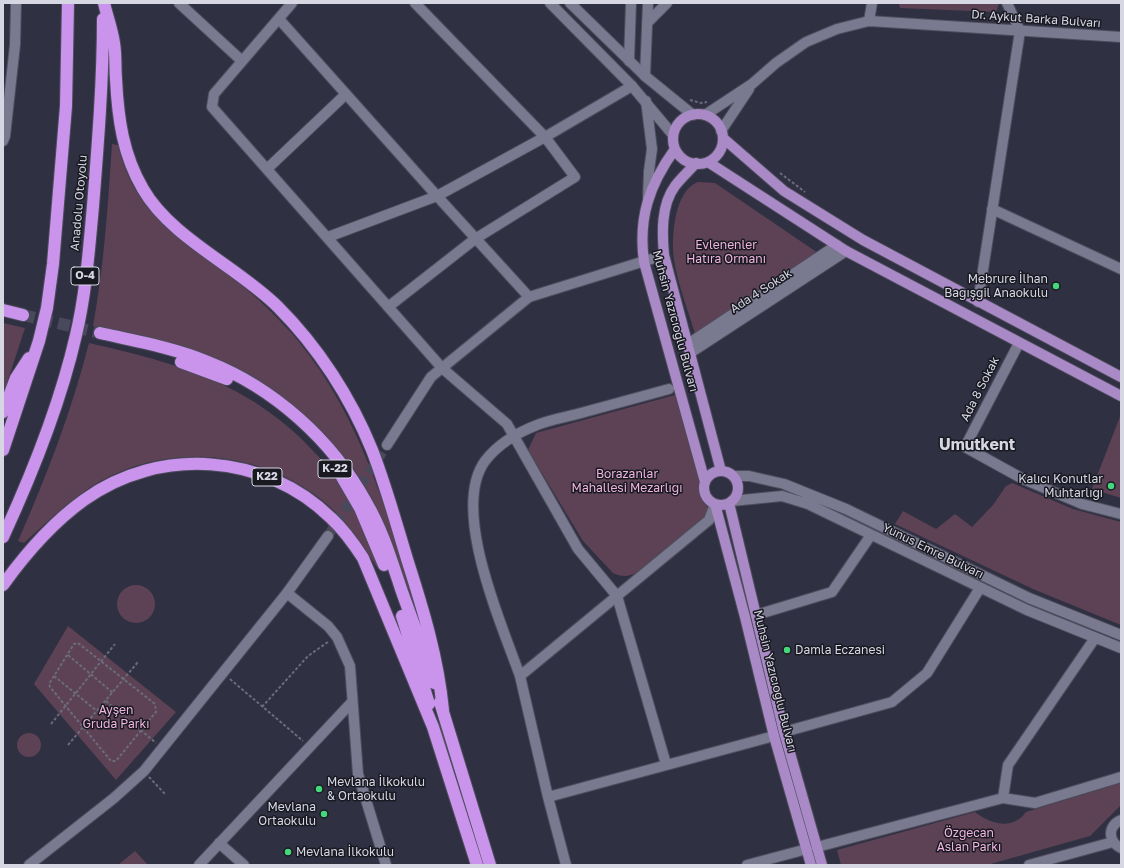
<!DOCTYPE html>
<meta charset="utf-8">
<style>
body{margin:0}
#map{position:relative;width:1124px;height:868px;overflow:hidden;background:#303043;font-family:"Golos Text",sans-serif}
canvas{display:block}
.frame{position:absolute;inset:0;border:4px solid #d7d7e4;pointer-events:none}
</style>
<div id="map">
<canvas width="1124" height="868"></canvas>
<div class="frame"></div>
</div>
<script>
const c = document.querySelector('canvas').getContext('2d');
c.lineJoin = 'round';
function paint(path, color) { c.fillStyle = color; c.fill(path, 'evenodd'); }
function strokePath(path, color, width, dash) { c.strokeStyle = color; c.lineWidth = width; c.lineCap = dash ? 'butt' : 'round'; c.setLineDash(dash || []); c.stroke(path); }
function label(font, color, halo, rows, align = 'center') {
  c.font = font + ' "Golos Text",sans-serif'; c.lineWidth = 3; c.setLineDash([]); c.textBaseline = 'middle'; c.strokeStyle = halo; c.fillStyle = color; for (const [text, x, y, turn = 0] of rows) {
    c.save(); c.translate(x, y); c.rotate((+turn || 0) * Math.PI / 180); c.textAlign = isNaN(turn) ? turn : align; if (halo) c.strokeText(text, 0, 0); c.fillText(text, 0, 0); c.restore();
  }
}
const green = new Path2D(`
 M 899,3 L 999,3 L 996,12 L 900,8 Z
 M 112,144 L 118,145 C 134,214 180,237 231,277 C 256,296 279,318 299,342 C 359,415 386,508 413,597 L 410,598 C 398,562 387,525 368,492 C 335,433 266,374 201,353 C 166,341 129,334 93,326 C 104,266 108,205 112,144 Z
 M 698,182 L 715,183 L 818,253 L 695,334 C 688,310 678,285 674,260 C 671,237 674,191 698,182 Z
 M 3,323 L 25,328 L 3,395 Z
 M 89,343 C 178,363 255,385 318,456 C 335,475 351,497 362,521 C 369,537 375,553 381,569 L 378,569 C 360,540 340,511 311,492 C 249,449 164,445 99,482 C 71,498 48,521 24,543 L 18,541 C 47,475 71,413 89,343 Z
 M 675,395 L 709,513 L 639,572 C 630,576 623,578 613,573 L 583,541 L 528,450 L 536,433 Z
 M 1121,414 L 1121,498 L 1092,489 Z
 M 1012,483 L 1073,509 L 1121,522 L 1121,625 L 1033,589 L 895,524 L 903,511 L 936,529 L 955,514 L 972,527 L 993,505 L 1006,486 Z
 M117 604a19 19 0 1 1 38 0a19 19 0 1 1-38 0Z
 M 68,626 L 176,712 L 116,780 L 34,684 Z
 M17 745a12 12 0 1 1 24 0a12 12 0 1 1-24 0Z
 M 1121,783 L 1121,805 L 1090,836 L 987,865 L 841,865 L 837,850 L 975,812 C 991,824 1012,831 1026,812 Z
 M 135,851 L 148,865 L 118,865 Z`);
const secondaryTunnel = new Path2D(`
 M 328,536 L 387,445`);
const highwayTunnel = new Path2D(`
 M 23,315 L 100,333`);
const path = new Path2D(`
 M 690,100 L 701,103 L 707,102
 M 780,173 L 805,192
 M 78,643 L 155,704 L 156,712 L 116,761 L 111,761 L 50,687 L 49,684 L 74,644 Z
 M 68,655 L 113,693
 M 54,676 L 97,711
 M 230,679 L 303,741
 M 106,701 L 156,743
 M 262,707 L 308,656 L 328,642
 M 51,724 L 115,644
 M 68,745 L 138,662
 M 149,777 L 165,794`);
const street = new Path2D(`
 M 179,3 L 242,61
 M 292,3 L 214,94 L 212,107 L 442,368 L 507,424 L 578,549 L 617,596 L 666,764
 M 415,3 L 545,137 L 632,86
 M 279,19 L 437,196 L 545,137 L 575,177 L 475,239 L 388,307
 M 869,21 L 872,3
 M 647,23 L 667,3
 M 629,61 L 631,3
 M 645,76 L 648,3
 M 3,141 L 5,136 L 15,45 L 16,3
 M 267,169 L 346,94
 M 992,209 L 1121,269
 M 328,237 L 437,196 L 529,297
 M 978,302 L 1020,31 L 1007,3
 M 1019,343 L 965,447 L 1023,479 L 1082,504 L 1121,514
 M 688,344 L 837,245
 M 690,353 L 846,251
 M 734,476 L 749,476 L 784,484 L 846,509 L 1029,598 L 1121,635
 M 732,501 L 782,496 L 808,504 L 1027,610 L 1121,648
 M 287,593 L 328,626 L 337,637 L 350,666 L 358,774 L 386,865
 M 756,615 L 832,592 L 871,535
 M 1095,638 L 1008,765 L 1003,798 L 1035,803 L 1121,777
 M 520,676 C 502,625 450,509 485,461 C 498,444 519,432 537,425 C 551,419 567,417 581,413 C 610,405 640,397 669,389
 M 784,732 L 892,702 L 927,673 L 980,588
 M 548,797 L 774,736
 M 1121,820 C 1107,826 1108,842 1121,848
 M 219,843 L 244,865
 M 817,847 L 1003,798
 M 199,865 L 352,702
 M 566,865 L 548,797 L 520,676 L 709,520 L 715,504
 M 747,865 L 807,849
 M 1029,865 L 1113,842`);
const secondary = new Path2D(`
 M 550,3 L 632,86 L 673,135
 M 570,3 L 645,76 L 693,115
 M 646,101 L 652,149 L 649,171 L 648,199
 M 705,115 L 752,84 L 776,63 L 806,42 L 837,29 L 869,21 L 1121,37
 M 721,131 L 749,89
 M 387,445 L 431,377 L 529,297 L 664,255
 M 29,865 L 114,798 L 144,771 L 287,593 L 328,536`);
const primary = new Path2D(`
 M673 139a25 25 0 1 1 50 0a25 25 0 1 1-50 0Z
 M 723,138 L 784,191 L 863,240 L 1121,377
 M 675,149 C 649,185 638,218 644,262 L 705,482
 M 708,162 L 846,251 L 1121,396
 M 696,163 C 689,171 681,178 675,186 C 661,205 662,233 664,255 L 721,471
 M704 488a17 17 0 1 1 34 0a17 17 0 1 1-34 0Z
 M 729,503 L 784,732 L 822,865
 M 715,504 L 745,617 L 774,736 L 811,865`);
const highway = new Path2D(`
 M 104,3 C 107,16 112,29 114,43 C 116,54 115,67 116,79 C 118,119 123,155 143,189 C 171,238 238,267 278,307 C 318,347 351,398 372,450 C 386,486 396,523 407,559 C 423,609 438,658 443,710
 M 3,310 L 23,315
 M 100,333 C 136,341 174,348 208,362 C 274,388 332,440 366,502 C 382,529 391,559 401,589 C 412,620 424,651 434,683
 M 181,362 L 227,379
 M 3,412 L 16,378 L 29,358
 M 3,450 L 39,341 L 47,308 L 53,264 L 66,106 L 68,3
 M 342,477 L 360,508 L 384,565
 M 3,537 C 33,472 60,405 76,335 C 86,293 89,249 93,206 C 98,143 103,81 103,19
 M 3,585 C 26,553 52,523 84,500 C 159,446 265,453 331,518 C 344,530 354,544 363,558 L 433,727 L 477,865
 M 402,616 L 429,704
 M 440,702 L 490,865`);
const markers = [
 [1056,286,4,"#44d77b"],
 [1111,486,4,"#44d77b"],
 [787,650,4,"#44d77b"],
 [319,789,4,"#44d77b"],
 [324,814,4,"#44d77b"],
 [288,852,4,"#44d77b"]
];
const shields = [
 [85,276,28],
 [335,469,34],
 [267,477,30]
];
const shieldNames = [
 ["O-4",85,276],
 ["K-22",335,469],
 ["K22",267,477]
];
const streetNames = [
 ["Dr. Aykut Barka Bulvarı",1036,19,4],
 ["Anadolu Otoyolu",79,203,-85],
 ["Ada 4 Sokak",761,291,-33],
 ["Muhsin Yazıcıoğlu Bulvarı",675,321,75],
 ["Ada 8 Sokak",980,389,-63],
 ["Yunus Emre Bulvarı",933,551,26],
 ["Muhsin Yazıcıoğlu Bulvarı",775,681,76]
];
const parkNames = [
 ["Evlenenler",726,245],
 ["Hatıra Ormanı",726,259],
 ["Borazanlar",627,474],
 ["Mahallesi Mezarlığı",627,488],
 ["Ayşen",116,710],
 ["Gruda Parkı",116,724],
 ["Özgecan",969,833],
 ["Aslan Parkı",969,847]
];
const poiNames = [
 ["Mebrure İlhan",1048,279],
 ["Bağışgil Anaokulu",1048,293],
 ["Kalıcı Konutlar",1103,479],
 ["Muhtarlığı",1103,493],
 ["Damla Eczanesi",795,650,"left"],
 ["Mevlana İlkokulu",327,782,"left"],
 ["& Ortaokulu",327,796,"left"],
 ["Mevlana",316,807],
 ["Ortaokulu",316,821],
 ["Mevlana İlkokulu",296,852,"left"]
];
const districtNames = [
 ["Umutkent",977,445]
];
paint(green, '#5c4254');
strokePath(secondaryTunnel, '#49495b', 10, [10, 5]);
strokePath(highwayTunnel, '#49495b', 12, [12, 6]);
strokePath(street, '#4d4d5d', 12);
strokePath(secondary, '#4d4d5d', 12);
strokePath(primary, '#4d4d5d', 12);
strokePath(highway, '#4d4d5d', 14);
strokePath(path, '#6b6b7c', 2, [3, 2]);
strokePath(street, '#79798f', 10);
strokePath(secondary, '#79798f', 10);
strokePath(primary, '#aa89c7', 10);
strokePath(highway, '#ca94ec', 12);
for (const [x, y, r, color] of markers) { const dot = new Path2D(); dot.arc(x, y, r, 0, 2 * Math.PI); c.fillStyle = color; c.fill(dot); strokePath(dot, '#191922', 1.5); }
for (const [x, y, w] of shields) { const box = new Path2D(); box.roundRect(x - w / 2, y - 9, w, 18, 3); c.fillStyle = '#191922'; c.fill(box); strokePath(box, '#d7d7e4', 1); }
label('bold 11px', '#d7d7e4', null, shieldNames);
label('12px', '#d7d7e4', '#191922', streetNames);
label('12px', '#f0b4de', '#191922', parkNames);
label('12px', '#d7d7e4', '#191922', poiNames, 'right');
label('bold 16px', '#d7d7e4', '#191922', districtNames);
</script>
